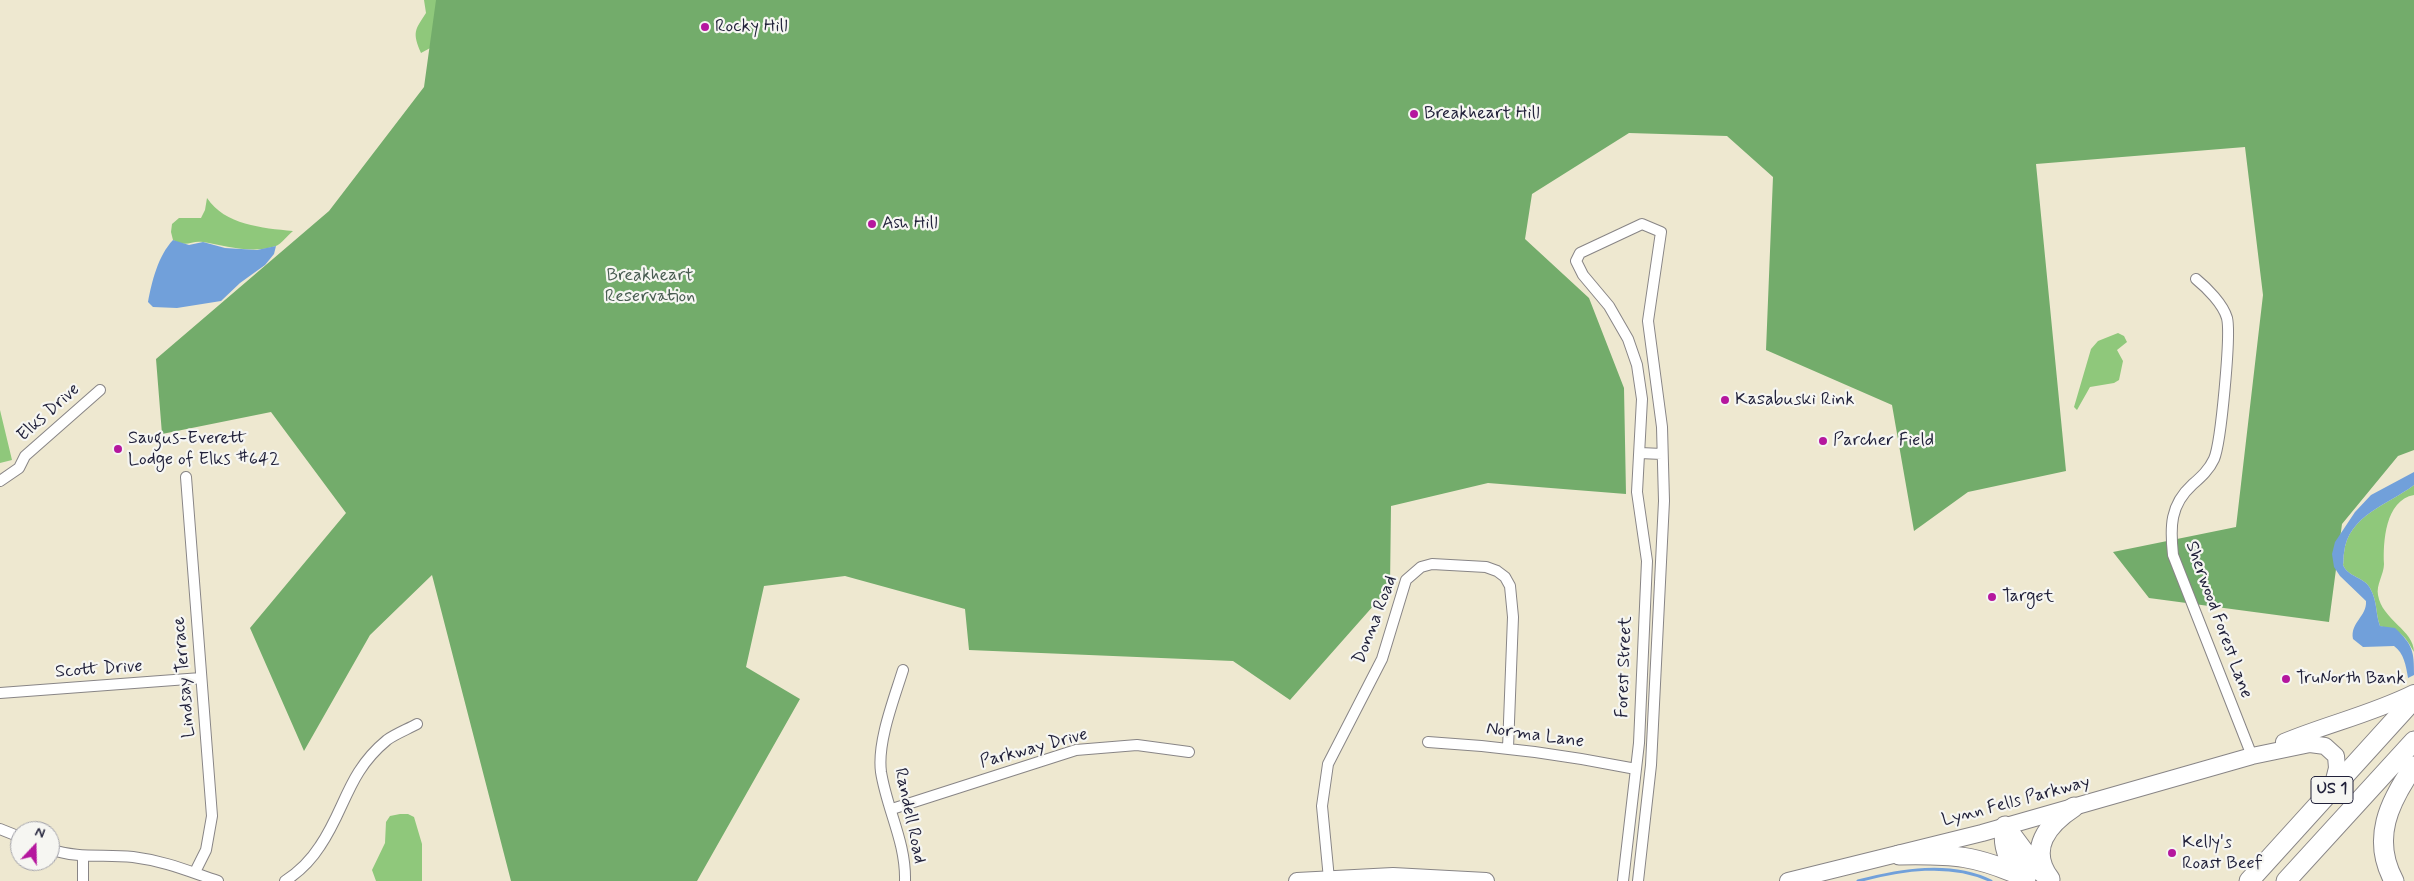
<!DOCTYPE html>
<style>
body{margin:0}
#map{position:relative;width:2414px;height:881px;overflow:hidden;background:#eee8d0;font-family:Mynerve,sans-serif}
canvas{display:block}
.north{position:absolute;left:10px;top:821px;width:50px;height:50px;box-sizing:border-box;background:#f6f6f2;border:1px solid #a1a1a9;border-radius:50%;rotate:21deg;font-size:14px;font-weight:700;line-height:20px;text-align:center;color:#22223b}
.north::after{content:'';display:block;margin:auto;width:18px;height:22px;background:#b5179e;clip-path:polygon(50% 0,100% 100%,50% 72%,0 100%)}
</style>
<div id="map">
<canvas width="2414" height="881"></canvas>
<div class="north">N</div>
</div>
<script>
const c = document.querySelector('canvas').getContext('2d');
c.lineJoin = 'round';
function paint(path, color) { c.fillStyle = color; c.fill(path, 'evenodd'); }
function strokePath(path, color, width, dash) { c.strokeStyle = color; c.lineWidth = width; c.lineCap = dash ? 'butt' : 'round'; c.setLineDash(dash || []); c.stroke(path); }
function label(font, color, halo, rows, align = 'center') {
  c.font = font + ' Mynerve,sans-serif'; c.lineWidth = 4.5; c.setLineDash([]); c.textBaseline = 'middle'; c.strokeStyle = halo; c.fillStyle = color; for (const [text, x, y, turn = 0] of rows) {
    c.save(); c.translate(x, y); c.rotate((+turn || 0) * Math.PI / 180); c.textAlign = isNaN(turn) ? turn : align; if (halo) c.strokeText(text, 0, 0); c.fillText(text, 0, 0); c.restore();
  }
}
const green = new Path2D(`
 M 424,0 L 446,0 L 432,47 L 421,53 C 412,32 415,30 426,13 Z
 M 207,198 C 225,225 262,228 293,231 C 288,235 281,244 276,246 C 252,254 226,246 203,242 C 191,240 187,248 173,240 L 171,232 L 172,224 L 179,218 L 201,218 L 205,210 Z
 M 2118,333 L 2124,336 L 2127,342 L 2117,350 L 2123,361 L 2119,380 L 2114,383 L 2090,387 L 2077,410 L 2074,407 L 2091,349 L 2098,341 Z
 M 0,410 L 12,460 L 0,463 Z
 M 2414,485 L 2414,495 C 2385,500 2383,543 2384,564 C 2384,574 2376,585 2378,595 C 2382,620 2414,630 2414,652 C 2404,633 2399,631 2380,626 C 2375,612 2378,603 2370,588 C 2364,577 2348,577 2343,565 C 2344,561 2343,557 2344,553 C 2348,515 2388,505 2414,485 Z
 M 400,814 L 408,814 L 414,817 L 422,844 L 422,881 L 376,881 L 372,870 L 385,843 L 386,822 L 390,816 Z`);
const forest = new Path2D(`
 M 436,0 L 2414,0 L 2414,450 L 2398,456 L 2342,524 L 2329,622 L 2149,598 L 2113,552 L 2236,527 L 2263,295 L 2245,147 L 2036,164 L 2066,471 L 1968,492 L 1914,531 L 1892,405 L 1766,350 L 1773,177 L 1727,136 L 1629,133 L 1532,194 L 1525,239 L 1589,298 L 1624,388 L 1626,494 L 1488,483 L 1391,506 L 1390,587 L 1290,700 L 1233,661 L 969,650 L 965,609 L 845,576 L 764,586 L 746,667 L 800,699 L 697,881 L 511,881 L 432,575 L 370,635 L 304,751 L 250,628 L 346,513 L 271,412 L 162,434 L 156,359 L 329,211 L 424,87 Z`);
const water = new Path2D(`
 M 173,240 L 189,245 L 203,242 L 225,248 L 257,250 L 276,246 L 274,254 L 265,265 L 240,283 L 221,301 L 177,308 L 153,307 L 148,302 C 152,281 158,256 173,240 Z
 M 2414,472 L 2414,485 C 2388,505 2348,515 2344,553 C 2343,557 2344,560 2343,565 C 2348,577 2364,577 2370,588 C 2378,603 2375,612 2380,626 L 2395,628 C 2413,645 2414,651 2414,675 L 2408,678 C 2406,666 2404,653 2394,646 L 2363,647 L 2353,639 C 2350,622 2367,617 2366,601 L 2340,576 L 2334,567 L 2332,554 L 2335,542 L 2355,512 L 2371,495 Z`);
const stream = new Path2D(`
 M 1858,881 C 1900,870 1950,861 1991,881`);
const street = new Path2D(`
 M 2196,279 C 2207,288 2223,304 2227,318 C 2231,335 2221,443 2214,459 C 2209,470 2201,477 2192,485 C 2170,505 2170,527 2173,555 L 2252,756
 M 1640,453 L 1662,454
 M 186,477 L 212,816 L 206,850 L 195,872
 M 0,481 L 19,468 L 25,456 L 100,390
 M 903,670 C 894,699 877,742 881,772 C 887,810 906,842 905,881
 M 0,693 L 201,678
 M 1428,742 C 1499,746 1567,755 1636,769
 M 892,809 L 1076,750 L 1137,745 L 1189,752
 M 0,829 L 20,837
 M 50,849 C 78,859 103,854 133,857 C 165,861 188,871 218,881
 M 1329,879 L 1322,806 L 1328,764 L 1382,659 L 1406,580 L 1421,567 L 1432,564 L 1486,567 L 1497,571 L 1505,577 L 1510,586 L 1513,617 L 1508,748
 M 83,881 L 83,857
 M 285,881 C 299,872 311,860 320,846 C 346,808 347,773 387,740 C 395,734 408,729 417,724
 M 1623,881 L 1639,743 L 1647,561 L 1637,492 L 1642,399 L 1637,365 L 1628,339 L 1609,306 L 1583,275 L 1576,261 L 1580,253 L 1642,224 L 1661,232 L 1648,321 L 1662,427 L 1664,501 L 1651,765 L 1638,881`);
const primary = new Path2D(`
 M 2284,742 C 2327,724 2372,714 2414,693
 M 1297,881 L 1393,876 L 1486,881
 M 1788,881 L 1982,833 L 2252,756 L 2310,744 L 2325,746 L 2336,756 L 2337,768 L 2331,792`);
const highway = new Path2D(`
 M 2005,826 L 2034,865 L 2045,875
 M 2005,826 C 2002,846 2007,861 2022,874
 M 1899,855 C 1953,854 1976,855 2026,878
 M 2050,879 C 2027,849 2048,824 2074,807
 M 2249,881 L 2414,699
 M 2286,881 L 2414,741
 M 2394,881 C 2371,839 2389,802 2414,766`);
const markers = [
 [705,27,5,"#b5179e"],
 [1414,114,5,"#b5179e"],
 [872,224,5,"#b5179e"],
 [1725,400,5,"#b5179e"],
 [1823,441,5,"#b5179e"],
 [118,449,5,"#b5179e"],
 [1992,597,5,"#b5179e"],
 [2286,679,5,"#b5179e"],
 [2172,853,5,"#b5179e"]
];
const shields = [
 [2332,790,42]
];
const shieldNames = [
 ["US 1",2332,790]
];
const poiNames = [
 ["Rocky Hill",715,27],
 ["Breakheart Hill",1424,114],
 ["Ash Hill",882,224],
 ["Kasabuski Rink",1735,400],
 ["Saugus-Everett",128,439],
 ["Lodge of Elks #642",128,460],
 ["Parcher Field",1833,441],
 ["Target",2002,597],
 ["TruNorth Bank",2296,679],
 ["Kelly's",2182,843],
 ["Roast Beef",2182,864]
];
const parkNames = [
 ["Breakheart",650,276],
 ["Reservation",650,297]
];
const streetNames = [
 ["Elks Drive",49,413,-42],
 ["Donna Road",1376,620,-69],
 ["Sherwood Forest Lane",2218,620,70],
 ["Forest Street",1625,667,-88],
 ["Scott Drive",99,670,-4],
 ["Lindsay Terrace",185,677,-95],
 ["Norma Lane",1535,736,8],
 ["Parkway Drive",1034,749,-15],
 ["Lynn Fells Parkway",2016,802,-15],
 ["Randell Road",909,816,78]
];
paint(green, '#8fc87b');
paint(forest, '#73ac6b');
paint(water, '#71a0da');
strokePath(stream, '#71a0da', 3);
strokePath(street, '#888586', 12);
strokePath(primary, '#888586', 18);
strokePath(highway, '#888586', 21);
strokePath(street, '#fff', 10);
strokePath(primary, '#fff', 16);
strokePath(highway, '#fff', 19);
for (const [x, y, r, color] of markers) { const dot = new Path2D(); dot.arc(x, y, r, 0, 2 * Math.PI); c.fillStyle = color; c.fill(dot); strokePath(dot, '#f6f6f2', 2); }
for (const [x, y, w] of shields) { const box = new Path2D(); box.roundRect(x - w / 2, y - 13.5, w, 27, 4); c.fillStyle = '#f6f6f2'; c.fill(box); strokePath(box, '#22223b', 1); }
label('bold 16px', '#22223b', null, shieldNames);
label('18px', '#22223b', '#f6f6f2', poiNames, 'left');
label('18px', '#485c51', '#f6f6f2', parkNames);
label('18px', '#22223b', '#f6f6f2', streetNames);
</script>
